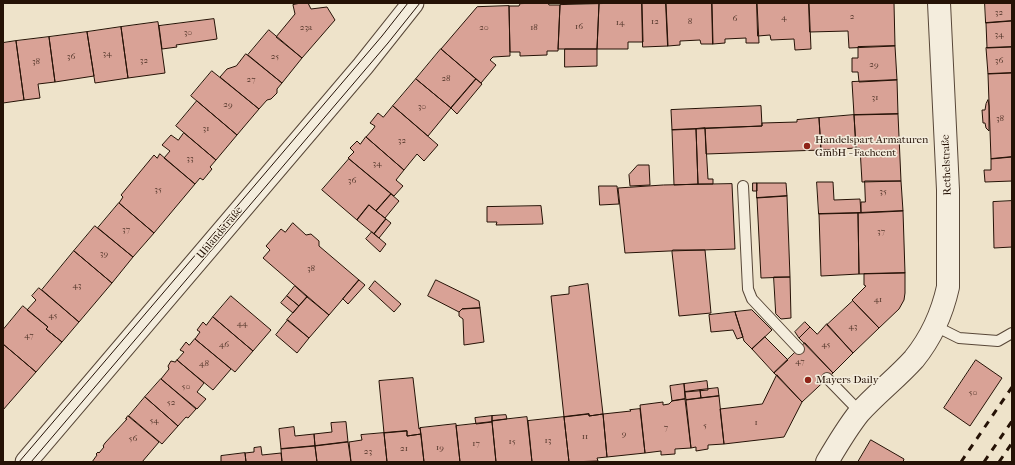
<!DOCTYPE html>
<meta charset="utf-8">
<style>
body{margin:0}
#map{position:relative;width:1015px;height:465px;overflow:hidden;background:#eee3ca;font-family:"IM FELL French Canon",serif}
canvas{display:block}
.frame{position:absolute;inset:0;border:4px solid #251206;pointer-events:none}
</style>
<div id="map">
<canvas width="1015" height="465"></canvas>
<div class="frame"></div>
</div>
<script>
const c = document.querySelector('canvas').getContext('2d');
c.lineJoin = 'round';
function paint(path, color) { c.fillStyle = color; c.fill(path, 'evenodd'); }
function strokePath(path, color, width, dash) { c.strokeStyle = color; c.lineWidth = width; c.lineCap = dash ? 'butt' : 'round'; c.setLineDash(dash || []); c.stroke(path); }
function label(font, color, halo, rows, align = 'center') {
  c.font = font + ' "IM FELL French Canon",serif'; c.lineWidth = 3; c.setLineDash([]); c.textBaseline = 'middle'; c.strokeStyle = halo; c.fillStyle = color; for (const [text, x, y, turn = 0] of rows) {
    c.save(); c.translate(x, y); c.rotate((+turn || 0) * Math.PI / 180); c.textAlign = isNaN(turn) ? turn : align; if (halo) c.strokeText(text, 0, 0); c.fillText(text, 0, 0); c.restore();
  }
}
const building = new Path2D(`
 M 301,3 L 308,3 L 311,9 L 327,7 L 335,20 L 302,58 L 276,37 L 295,14 L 293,5 Z
 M 548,3 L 549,5 L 560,5 L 558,51 L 547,51 L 547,55 L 520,56 L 520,52 L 510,52 L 509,6 L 519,6 L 520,4 Z
 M 642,3 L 666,3 L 668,46 L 643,47 Z
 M 642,3 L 643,42 L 628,42 L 628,49 L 597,49 L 599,4 Z
 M 666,3 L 712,3 L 713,44 L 701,44 L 700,40 L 680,41 L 680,45 L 668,46 Z
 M 712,3 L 757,3 L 759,43 L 746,43 L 746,38 L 725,39 L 725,43 L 713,44 Z
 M 757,3 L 809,3 L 811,49 L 795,50 L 794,39 L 771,40 L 770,35 L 758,36 Z
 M 809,3 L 894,3 L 895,46 L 849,48 L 848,31 L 810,32 Z
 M 985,3 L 1012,3 L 1012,21 L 986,23 Z
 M 599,4 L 597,49 L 558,49 L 560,5 Z
 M 509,6 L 510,56 L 493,57 L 490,60 L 496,65 L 481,83 L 441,49 L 477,7 Z
 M 214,19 L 217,39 L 176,45 L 177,47 L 162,49 L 159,26 Z
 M 1012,21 L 1012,47 L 987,48 L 986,23 Z
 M 158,22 L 165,73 L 128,78 L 121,27 Z
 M 121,27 L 128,78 L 95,83 L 87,32 Z
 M 269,30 L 302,58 L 282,83 L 248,55 Z
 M 87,32 L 94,76 L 55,82 L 49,37 Z
 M 49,37 L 55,82 L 38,84 L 40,98 L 24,100 L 16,41 Z
 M 16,41 L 24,100 L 3,103 L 3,43 Z
 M 895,46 L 897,80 L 859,82 L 858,72 L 852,72 L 852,58 L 858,58 L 858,47 Z
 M 1012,47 L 1012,73 L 988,74 L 986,48 Z
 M 441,49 L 476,79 L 451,108 L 416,79 Z
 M 565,49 L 597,49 L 597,66 L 565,67 Z
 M 246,54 L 282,83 L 277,89 L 277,93 L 271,99 L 267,100 L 259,109 L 220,77 L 227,69 L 236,66 Z
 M 212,71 L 259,109 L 237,135 L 191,96 Z
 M 1012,73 L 1012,157 L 991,159 L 988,74 Z
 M 416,79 L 451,108 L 428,136 L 393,106 Z
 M 476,79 L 482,84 L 457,114 L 451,108 Z
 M 897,80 L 898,114 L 854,115 L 852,82 Z
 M 988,100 L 989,106 L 989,131 L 986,128 L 985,123 L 983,123 L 982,110 L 985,110 L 986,104 Z
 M 197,101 L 237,135 L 216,160 L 176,126 Z
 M 393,106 L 438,145 L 424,161 L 417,154 L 404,170 L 366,137 L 374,128 L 375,126 L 370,123 L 378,113 L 383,117 Z
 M 761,106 L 762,126 L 672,130 L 671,110 Z
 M 898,114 L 901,181 L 862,182 L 860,148 L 856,148 L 854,115 Z
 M 854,115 L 856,148 L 821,150 L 819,118 Z
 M 819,118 L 821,150 L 706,154 L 705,128 L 762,126 L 762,123 L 797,122 L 797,120 Z
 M 705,128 L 708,179 L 713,179 L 713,184 L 698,184 L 696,129 Z
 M 696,129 L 698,184 L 674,185 L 672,130 Z
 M 184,133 L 216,160 L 210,167 L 212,169 L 203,180 L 200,178 L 195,184 L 164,158 L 170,151 L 162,145 L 171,135 L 178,140 Z
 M 366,137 L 404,170 L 396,180 L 403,186 L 394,196 L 348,158 L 354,152 L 350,148 L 357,141 L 360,144 Z
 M 160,154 L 195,184 L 154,233 L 119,203 L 123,197 L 121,195 L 154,155 L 157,158 Z
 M 1012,157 L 1012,181 L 985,182 L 984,170 L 991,170 L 991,159 Z
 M 349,159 L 391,194 L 376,211 L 369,205 L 357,220 L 322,190 Z
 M 638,165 L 649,165 L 650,185 L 630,186 L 629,175 Z
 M 865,181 L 901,181 L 903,211 L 861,213 L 861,202 L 865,202 Z
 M 817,182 L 833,182 L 834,200 L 860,199 L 861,213 L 819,214 Z
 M 753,183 L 757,183 L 757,191 L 753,191 Z
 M 757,183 L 786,183 L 787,196 L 757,198 Z
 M 732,184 L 735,249 L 669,251 L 625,253 L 618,188 L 663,185 Z
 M 599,186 L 617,186 L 619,204 L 600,205 Z
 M 391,194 L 399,201 L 385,218 L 376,211 Z
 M 787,196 L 790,277 L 761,278 L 757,198 Z
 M 1012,201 L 1012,247 L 994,248 L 993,202 Z
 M 119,203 L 154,233 L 133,257 L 98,228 Z
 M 369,205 L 386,219 L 374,234 L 357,220 Z
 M 541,206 L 543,224 L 496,225 L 497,222 L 487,222 L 487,207 Z
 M 903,211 L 905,273 L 859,274 L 858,213 Z
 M 858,213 L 859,274 L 821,276 L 819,214 Z
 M 386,219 L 391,223 L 379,238 L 374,234 Z
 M 293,223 L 306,235 L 311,234 L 319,241 L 319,246 L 359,280 L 329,315 L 263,258 L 270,250 L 266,246 L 281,229 L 285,232 Z
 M 95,226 L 133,257 L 112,283 L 74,251 Z
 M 372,232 L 386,244 L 380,252 L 366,239 Z
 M 673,250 L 705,250 L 711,313 L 679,316 L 672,252 Z
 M 74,251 L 112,283 L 79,322 L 42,290 Z
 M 905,273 L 905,293 L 904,300 L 899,309 L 879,328 L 852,300 L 866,286 L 864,285 L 864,274 Z
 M 774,277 L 790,277 L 791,318 L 781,319 L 776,314 Z
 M 359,280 L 365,285 L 348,304 L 343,299 Z
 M 436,280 L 479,301 L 480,308 L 462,309 L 459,312 L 428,296 Z
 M 375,281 L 401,304 L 394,312 L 369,289 Z
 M 588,284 L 603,414 L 589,416 L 589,414 L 564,417 L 551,296 L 569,294 L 569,287 Z
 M 295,286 L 307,297 L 299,306 L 287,296 Z
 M 39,288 L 79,322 L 62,342 L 46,329 L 48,327 L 27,310 L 36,300 L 32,296 Z
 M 231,296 L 271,330 L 253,351 L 213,317 Z
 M 287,296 L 299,306 L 293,313 L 281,303 Z
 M 307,297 L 329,315 L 309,338 L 287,320 Z
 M 853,301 L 879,328 L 853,353 L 827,325 Z
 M 23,306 L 48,327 L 46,329 L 62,342 L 36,372 L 3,344 L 3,330 Z
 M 480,308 L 484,342 L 464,345 L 463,319 L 459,316 L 459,312 L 462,309 Z
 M 752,310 L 772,330 L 752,349 L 744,341 L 735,312 Z
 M 735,312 L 743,337 L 737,339 L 733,330 L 711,332 L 709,315 Z
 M 213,317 L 253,351 L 235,372 L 195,339 L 200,332 L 197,330 L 203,322 L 206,325 Z
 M 288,320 L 309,338 L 297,353 L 276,335 Z
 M 805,322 L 810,327 L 799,338 L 795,332 Z
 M 827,324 L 853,353 L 833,373 L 799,338 L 810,327 L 817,334 Z
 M 765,337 L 788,360 L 774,373 L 752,349 Z
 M 195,339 L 231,369 L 213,390 L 177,360 L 184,352 L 180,350 L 186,342 L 189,345 Z
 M 805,343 L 833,373 L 802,402 L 774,373 Z
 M 3,344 L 36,372 L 3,410 Z
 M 177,360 L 204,383 L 197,392 L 206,399 L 197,409 L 161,379 L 169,369 L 168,366 L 171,361 L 175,362 Z
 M 976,360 L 1002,378 L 970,426 L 944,408 Z
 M 777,375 L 802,402 L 784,437 L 724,444 L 720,409 L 762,404 Z
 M 413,378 L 419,429 L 420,428 L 421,434 L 407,436 L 407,431 L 384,433 L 379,381 Z
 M 161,379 L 196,409 L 188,418 L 186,417 L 178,426 L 145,397 Z
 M 707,381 L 708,390 L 685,392 L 684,384 Z
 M 684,384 L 685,399 L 672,401 L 670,386 Z
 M 718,388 L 719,396 L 701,398 L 700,390 Z
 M 700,390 L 701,398 L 686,400 L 685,392 Z
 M 719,396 L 724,444 L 708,445 L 708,449 L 696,451 L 696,447 L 691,448 L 686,400 Z
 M 145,397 L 178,426 L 162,444 L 129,416 Z
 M 685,399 L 691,448 L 675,449 L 675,454 L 661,455 L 661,451 L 645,453 L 640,405 L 663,402 L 663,405 L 669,404 L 672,401 Z
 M 640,409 L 645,453 L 607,457 L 603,414 L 631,411 L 630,410 Z
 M 589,414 L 589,416 L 603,414 L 607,457 L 597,458 L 598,461 L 569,462 L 564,417 Z
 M 506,415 L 507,419 L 492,421 L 492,416 Z
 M 128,416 L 159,442 L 142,462 L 89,462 L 92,462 L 97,455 L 96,454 L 98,452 L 99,453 L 104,447 L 103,446 L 105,443 L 127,419 L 126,419 Z
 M 492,416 L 492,422 L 476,424 L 475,418 Z
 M 527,417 L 532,462 L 496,462 L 492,421 Z
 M 564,417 L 569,462 L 532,462 L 528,421 Z
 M 346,422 L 348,442 L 315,446 L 314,434 L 332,432 L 331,423 Z
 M 492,422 L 496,462 L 460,462 L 456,426 Z
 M 456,424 L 460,462 L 424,462 L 420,428 Z
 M 294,427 L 295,436 L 314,434 L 315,446 L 281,449 L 279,429 Z
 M 407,431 L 407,436 L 421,434 L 424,462 L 387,462 L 384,433 Z
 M 384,433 L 387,462 L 351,462 L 349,442 L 362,440 L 361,435 Z
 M 871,440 L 904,459 L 903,462 L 858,462 Z
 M 348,442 L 351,462 L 317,462 L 315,446 Z
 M 315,446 L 317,462 L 282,462 L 281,449 Z
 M 261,447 L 262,455 L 281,453 L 282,462 L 246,462 L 245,453 L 254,452 L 254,448 Z
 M 245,453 L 246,462 L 221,462 L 221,456 Z`);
const service = new Path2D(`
 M 743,186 L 748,289 L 752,299 L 799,349
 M 935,326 L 959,338 L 998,341 L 1012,333
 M 827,378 L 860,412`);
const minor = new Path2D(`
 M 26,462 L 363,66 L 413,3`);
const tertiary = new Path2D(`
 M 827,462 C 837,445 847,428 859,413 C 876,394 897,378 914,359 C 931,338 942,314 948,287 L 948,190 L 939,3`);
const tram = new Path2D(`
 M 19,462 L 382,36 L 408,3
 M 31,462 L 388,43 L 420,3`);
const rail = new Path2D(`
 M 961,462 L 1012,387
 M 984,462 L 1012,421
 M 999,462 L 1012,443`);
const markers = [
 [807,146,4,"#8f2418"],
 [808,380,4,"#8f2418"]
];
const numberNames = [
 ["32",999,13],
 ["2",852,17],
 ["4",784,18],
 ["6",735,19],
 ["12",655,22],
 ["8",690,22],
 ["14",620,23],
 ["16",579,27],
 ["23a",306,28],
 ["20",484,28],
 ["18",534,28],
 ["30",188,33],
 ["34",999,35],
 ["34",107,54],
 ["36",71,57],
 ["25",275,57],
 ["32",144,61],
 ["36",999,61],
 ["38",36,62],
 ["29",874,65],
 ["28",446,79],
 ["27",251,80],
 ["31",875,98],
 ["29",228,105],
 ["30",422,107],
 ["38",1000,119],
 ["31",206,129],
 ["32",402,141],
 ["33",190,159],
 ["34",377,164],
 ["36",352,181],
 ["35",158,190],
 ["35",883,192],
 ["37",126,230],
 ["37",881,232],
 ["39",104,254],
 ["38",311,269],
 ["43",77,286],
 ["41",878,300],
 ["45",53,316],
 ["44",242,324],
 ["43",853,327],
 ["47",29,336],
 ["46",224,345],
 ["45",826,345],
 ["47",800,362],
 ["48",204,364],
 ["50",186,387],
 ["50",973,393],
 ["52",171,403],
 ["54",154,421],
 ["1",756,423],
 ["5",705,426],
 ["7",666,428],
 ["9",624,434],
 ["11",585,437],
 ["56",133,439],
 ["13",548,441],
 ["15",512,442],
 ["17",476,444],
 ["19",440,448],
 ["21",404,449],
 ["23",368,452]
];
const poiNames = [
 ["Handelspart Armaturen",815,140],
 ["GmbH - Fachcent",815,153],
 ["Mayers Daily",816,380]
];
const streetNames = [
 ["Rethelstraße",947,165,-92],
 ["Uhlandstraße",220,233,-50]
];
paint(building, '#d9a296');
strokePath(building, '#251206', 1);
strokePath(service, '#574637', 12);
strokePath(minor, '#574637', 23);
strokePath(tertiary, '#574637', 24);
strokePath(service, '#f4eddd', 10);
strokePath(minor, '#f4eddd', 21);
strokePath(tertiary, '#f4eddd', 22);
strokePath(tram, '#251206', 1);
strokePath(rail, '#251206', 3, [7, 7]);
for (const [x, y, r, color] of markers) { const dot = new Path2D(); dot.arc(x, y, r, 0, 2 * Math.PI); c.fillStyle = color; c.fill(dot); strokePath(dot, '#f4eddd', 1.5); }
label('9px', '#52362a', null, numberNames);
label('11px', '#251206', '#f4eddd', poiNames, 'left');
label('11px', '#251206', '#f4eddd', streetNames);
</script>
